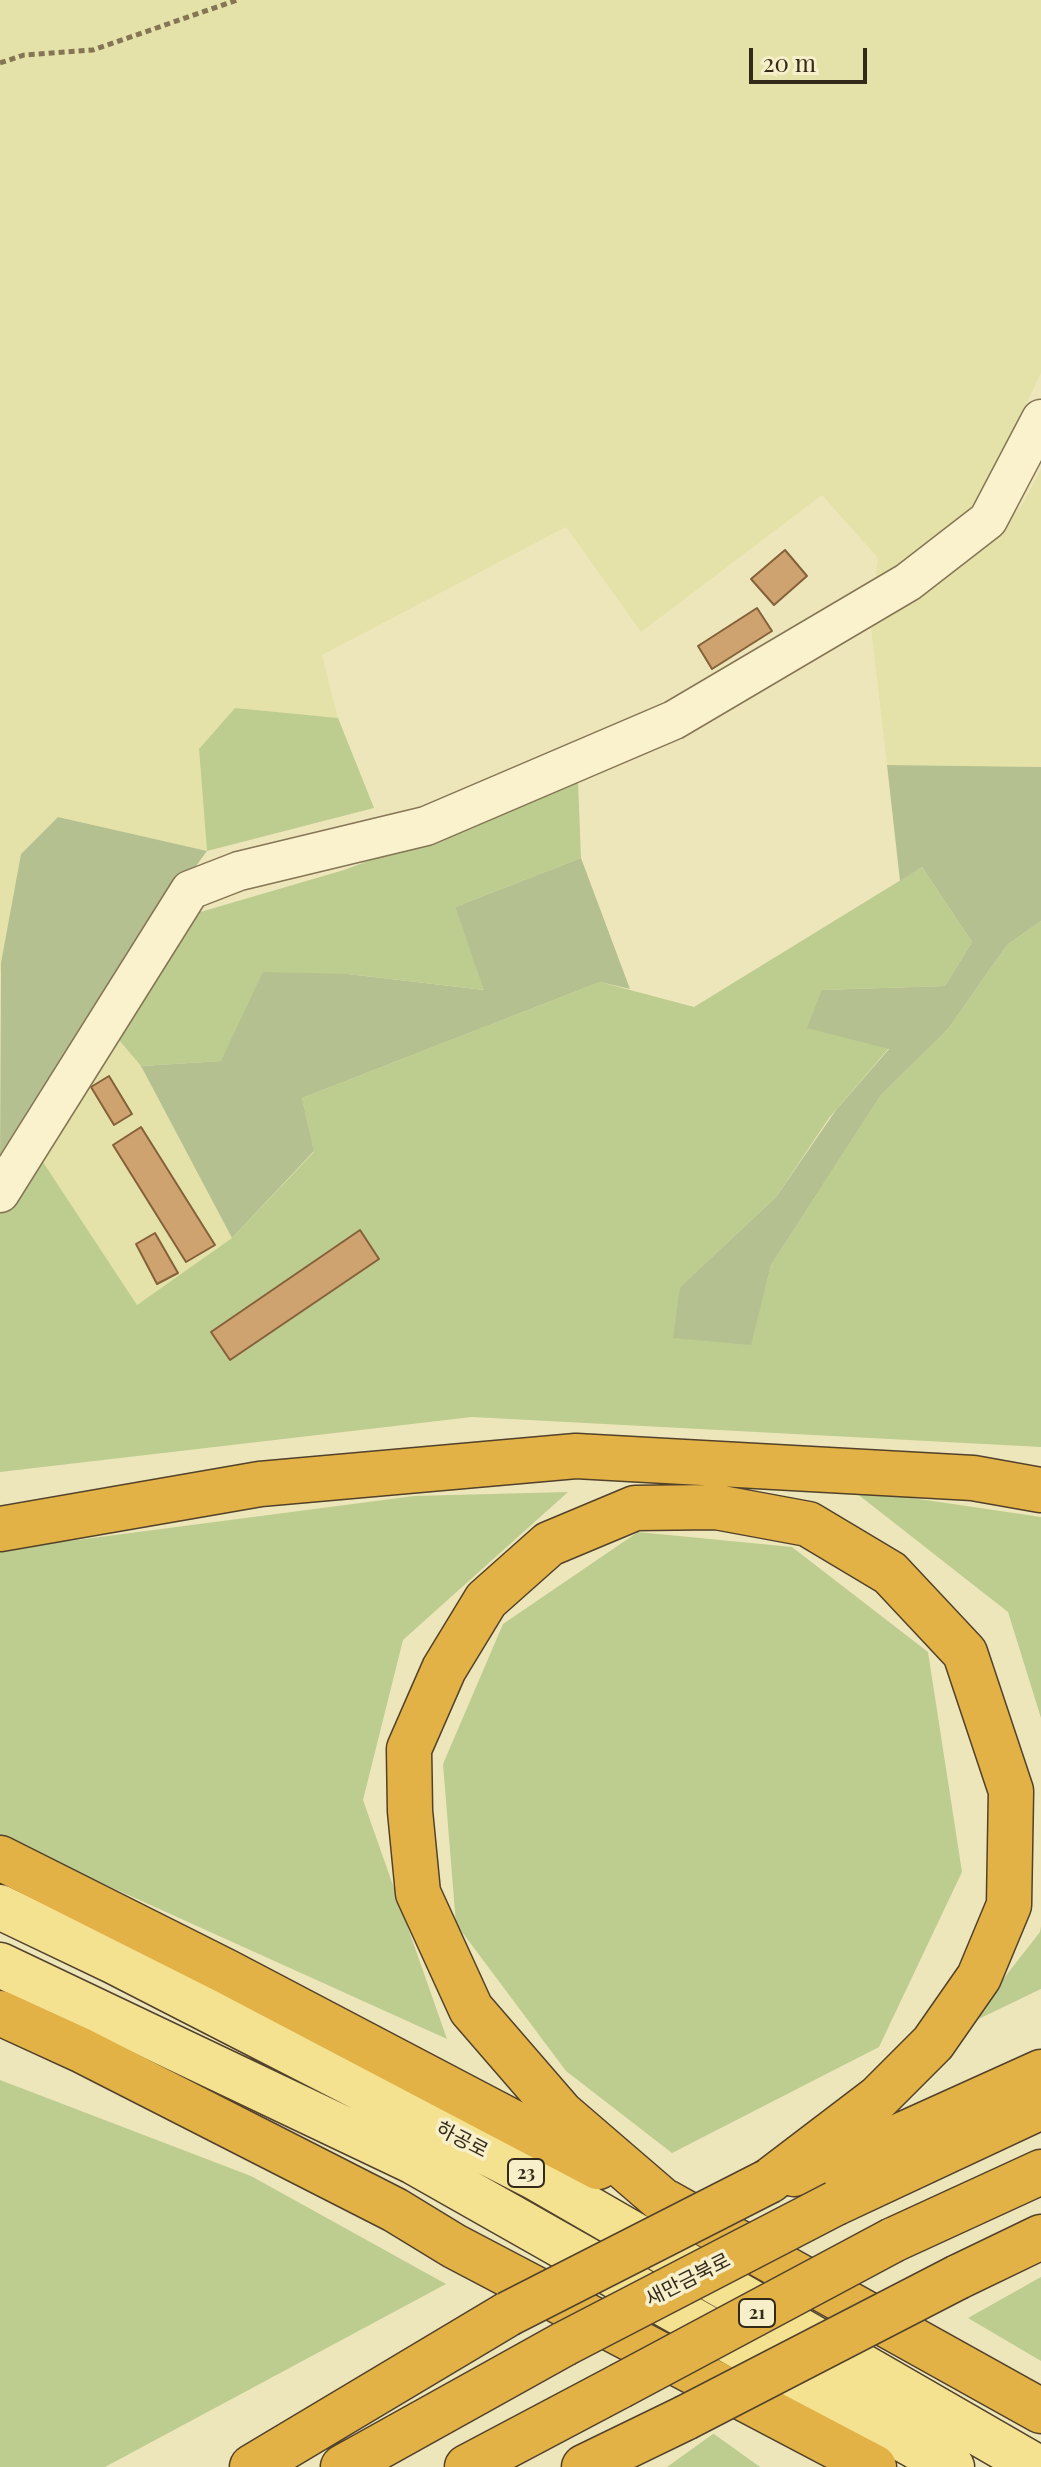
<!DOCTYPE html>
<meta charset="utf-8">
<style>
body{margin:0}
#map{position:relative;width:1041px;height:2467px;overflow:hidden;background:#eee6bb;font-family:"Playfair Display",serif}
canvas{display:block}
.scale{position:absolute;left:749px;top:48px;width:118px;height:36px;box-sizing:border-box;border:4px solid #342a1a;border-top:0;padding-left:10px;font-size:24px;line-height:28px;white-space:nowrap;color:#342a1a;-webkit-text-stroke:6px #f6efca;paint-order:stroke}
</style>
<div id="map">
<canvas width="1041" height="2467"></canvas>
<div class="scale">20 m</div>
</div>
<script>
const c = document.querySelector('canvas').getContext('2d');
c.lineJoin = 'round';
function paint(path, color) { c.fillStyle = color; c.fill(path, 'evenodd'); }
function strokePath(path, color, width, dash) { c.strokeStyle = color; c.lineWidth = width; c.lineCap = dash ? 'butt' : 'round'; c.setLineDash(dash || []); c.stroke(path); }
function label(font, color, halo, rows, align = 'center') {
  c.font = font + ' "Playfair Display","Noto Sans KR",serif'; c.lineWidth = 7; c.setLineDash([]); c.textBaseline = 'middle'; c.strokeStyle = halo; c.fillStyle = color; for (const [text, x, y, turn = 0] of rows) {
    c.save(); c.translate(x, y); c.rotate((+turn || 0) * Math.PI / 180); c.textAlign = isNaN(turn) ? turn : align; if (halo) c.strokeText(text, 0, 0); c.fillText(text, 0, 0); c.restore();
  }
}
const farmland = new Path2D(`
 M 0,0 L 1041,0 L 1041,373 L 975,511 L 875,584 L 878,558 L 822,495 L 641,632 L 566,527 L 322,655 L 338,718 L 235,708 L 199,749 L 207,851 L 58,817 L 21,854 L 0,974 Z
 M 1041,469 L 1041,767 L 887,765 L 871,627 L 976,552 L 1022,505 Z
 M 119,1040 L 141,1066 L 232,1238 L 137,1305 L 43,1162 L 66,1117 Z`);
const green = new Path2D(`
 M 235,708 L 338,718 L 374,808 L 207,851 L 199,749 Z
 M 578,781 L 581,858 L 455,907 L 485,990 L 348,974 L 221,1061 L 141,1066 L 119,1040 L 197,913 L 344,870 Z
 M 922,867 L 972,942 L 945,986 L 822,990 L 889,1048 L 829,1118 L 776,1197 L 680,1287 L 750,1345 L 771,1265 L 881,1095 L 948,1029 L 1007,945 L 1041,921 L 1041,1447 L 472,1417 L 0,1472 L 0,1213 L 43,1162 L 137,1305 L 232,1238 L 314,1152 L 302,1098 L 600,982 L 694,1007 Z
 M 851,1489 L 1041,1517 L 1041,1718 L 1008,1612 Z
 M 568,1492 L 403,1640 L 363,1800 L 447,2039 L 0,1837 L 0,1550 L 414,1496 Z
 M 638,1532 L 792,1547 L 928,1652 L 962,1872 L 879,2047 L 672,2153 L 566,2071 L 456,1924 L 443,1764 L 503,1624 Z
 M 1041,1926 L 1041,1989 L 968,2024 L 1040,1932 Z
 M 0,2080 L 251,2176 L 446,2284 L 105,2467 L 0,2467 Z
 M 1041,2277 L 1041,2361 L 968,2318 Z
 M 713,2434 L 714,2434 L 760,2467 L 667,2467 Z`);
const cemetery = new Path2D(`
 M 887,765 L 1041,767 L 1041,921 L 1007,945 L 948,1029 L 881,1095 L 771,1265 L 751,1345 L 673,1338 L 680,1287 L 776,1197 L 836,1110 L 889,1049 L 807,1028 L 822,990 L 945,986 L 972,942 L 922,867 L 900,881 Z
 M 58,817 L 207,851 L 113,979 L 0,1166 L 1,963 L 21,854 Z
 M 581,858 L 630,989 L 600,982 L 302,1098 L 314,1151 L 232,1238 L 141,1066 L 221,1061 L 263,972 L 348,974 L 484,990 L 455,907 Z`);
const building = new Path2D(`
 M 785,550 L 807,576 L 774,605 L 751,579 Z
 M 757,608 L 772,631 L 712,669 L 698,646 Z
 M 109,1076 L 132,1114 L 114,1125 L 91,1087 Z
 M 141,1127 L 215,1245 L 186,1262 L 113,1145 Z
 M 360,1230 L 379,1259 L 230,1360 L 211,1332 Z
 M 155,1233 L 178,1273 L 157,1284 L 136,1244 Z`);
const path = new Path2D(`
 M 0,63 L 24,55 L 93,50 L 237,0`);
const street = new Path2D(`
 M 0,1193 L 190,890 L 239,871 L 426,826 L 674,720 L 908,582 L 988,520 L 1041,419`);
const primary = new Path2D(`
 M 0,1907 L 115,1962 L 536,2178 L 1037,2467
 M 0,1965 L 414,2162 L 952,2467`);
const highway = new Path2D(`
 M 0,1529 L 260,1484 L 576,1456 L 973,1478 L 1041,1490
 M 0,1858 L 227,1972 L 598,2167
 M 0,2013 L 81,2050 L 395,2210 L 454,2246 L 874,2467
 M 794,2174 L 855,2156 L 1041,2072
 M 662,2200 L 561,2113 L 471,2009 L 418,1893 L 410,1811 L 409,1749 L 444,1669 L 486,1600 L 549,1544 L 635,1508 L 716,1507 L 808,1524 L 890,1573 L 965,1653 L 1011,1791 L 1009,1905 L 979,1977 L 933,2043 L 878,2098 L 769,2181
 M 666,2202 L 1041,2411
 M 836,2203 L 1041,2107
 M 893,2240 L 1041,2172
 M 958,2277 L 1041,2237
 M 252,2467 L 508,2314
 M 343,2467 L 564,2344
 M 467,2467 L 620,2386
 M 584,2467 L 685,2418`);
const highwayBridge = new Path2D(`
 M 508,2314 L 769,2181
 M 564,2344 L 836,2203
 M 620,2386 L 893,2240
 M 685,2418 L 958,2277`);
const shields = [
 [526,2173,36],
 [757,2313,36]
];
const shieldNames = [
 ["23",526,2173],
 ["21",757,2313]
];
const streetNames = [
 ["하공로",462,2140,27],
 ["새만금북로",688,2280,-27]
];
paint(farmland, '#e4e2a8');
paint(green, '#bdcc8f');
paint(cemetery, '#b4c08f');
paint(building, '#cea36f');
strokePath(building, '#85613a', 2);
strokePath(street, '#857555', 41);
strokePath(primary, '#52422a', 47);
strokePath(highway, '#52422a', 47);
strokePath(path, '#857555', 5, [6, 4]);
strokePath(street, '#f9f2cd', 38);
strokePath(primary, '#f4e290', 44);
strokePath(highway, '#e2b247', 44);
strokePath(highwayBridge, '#52422a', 47, []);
strokePath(highwayBridge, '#e2b247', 44);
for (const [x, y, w] of shields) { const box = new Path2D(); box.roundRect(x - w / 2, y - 14, w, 28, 6); c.fillStyle = '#f6efca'; c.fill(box); strokePath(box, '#342a1a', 2); }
label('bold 18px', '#342a1a', null, shieldNames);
label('20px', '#342a1a', '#f6efca', streetNames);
</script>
